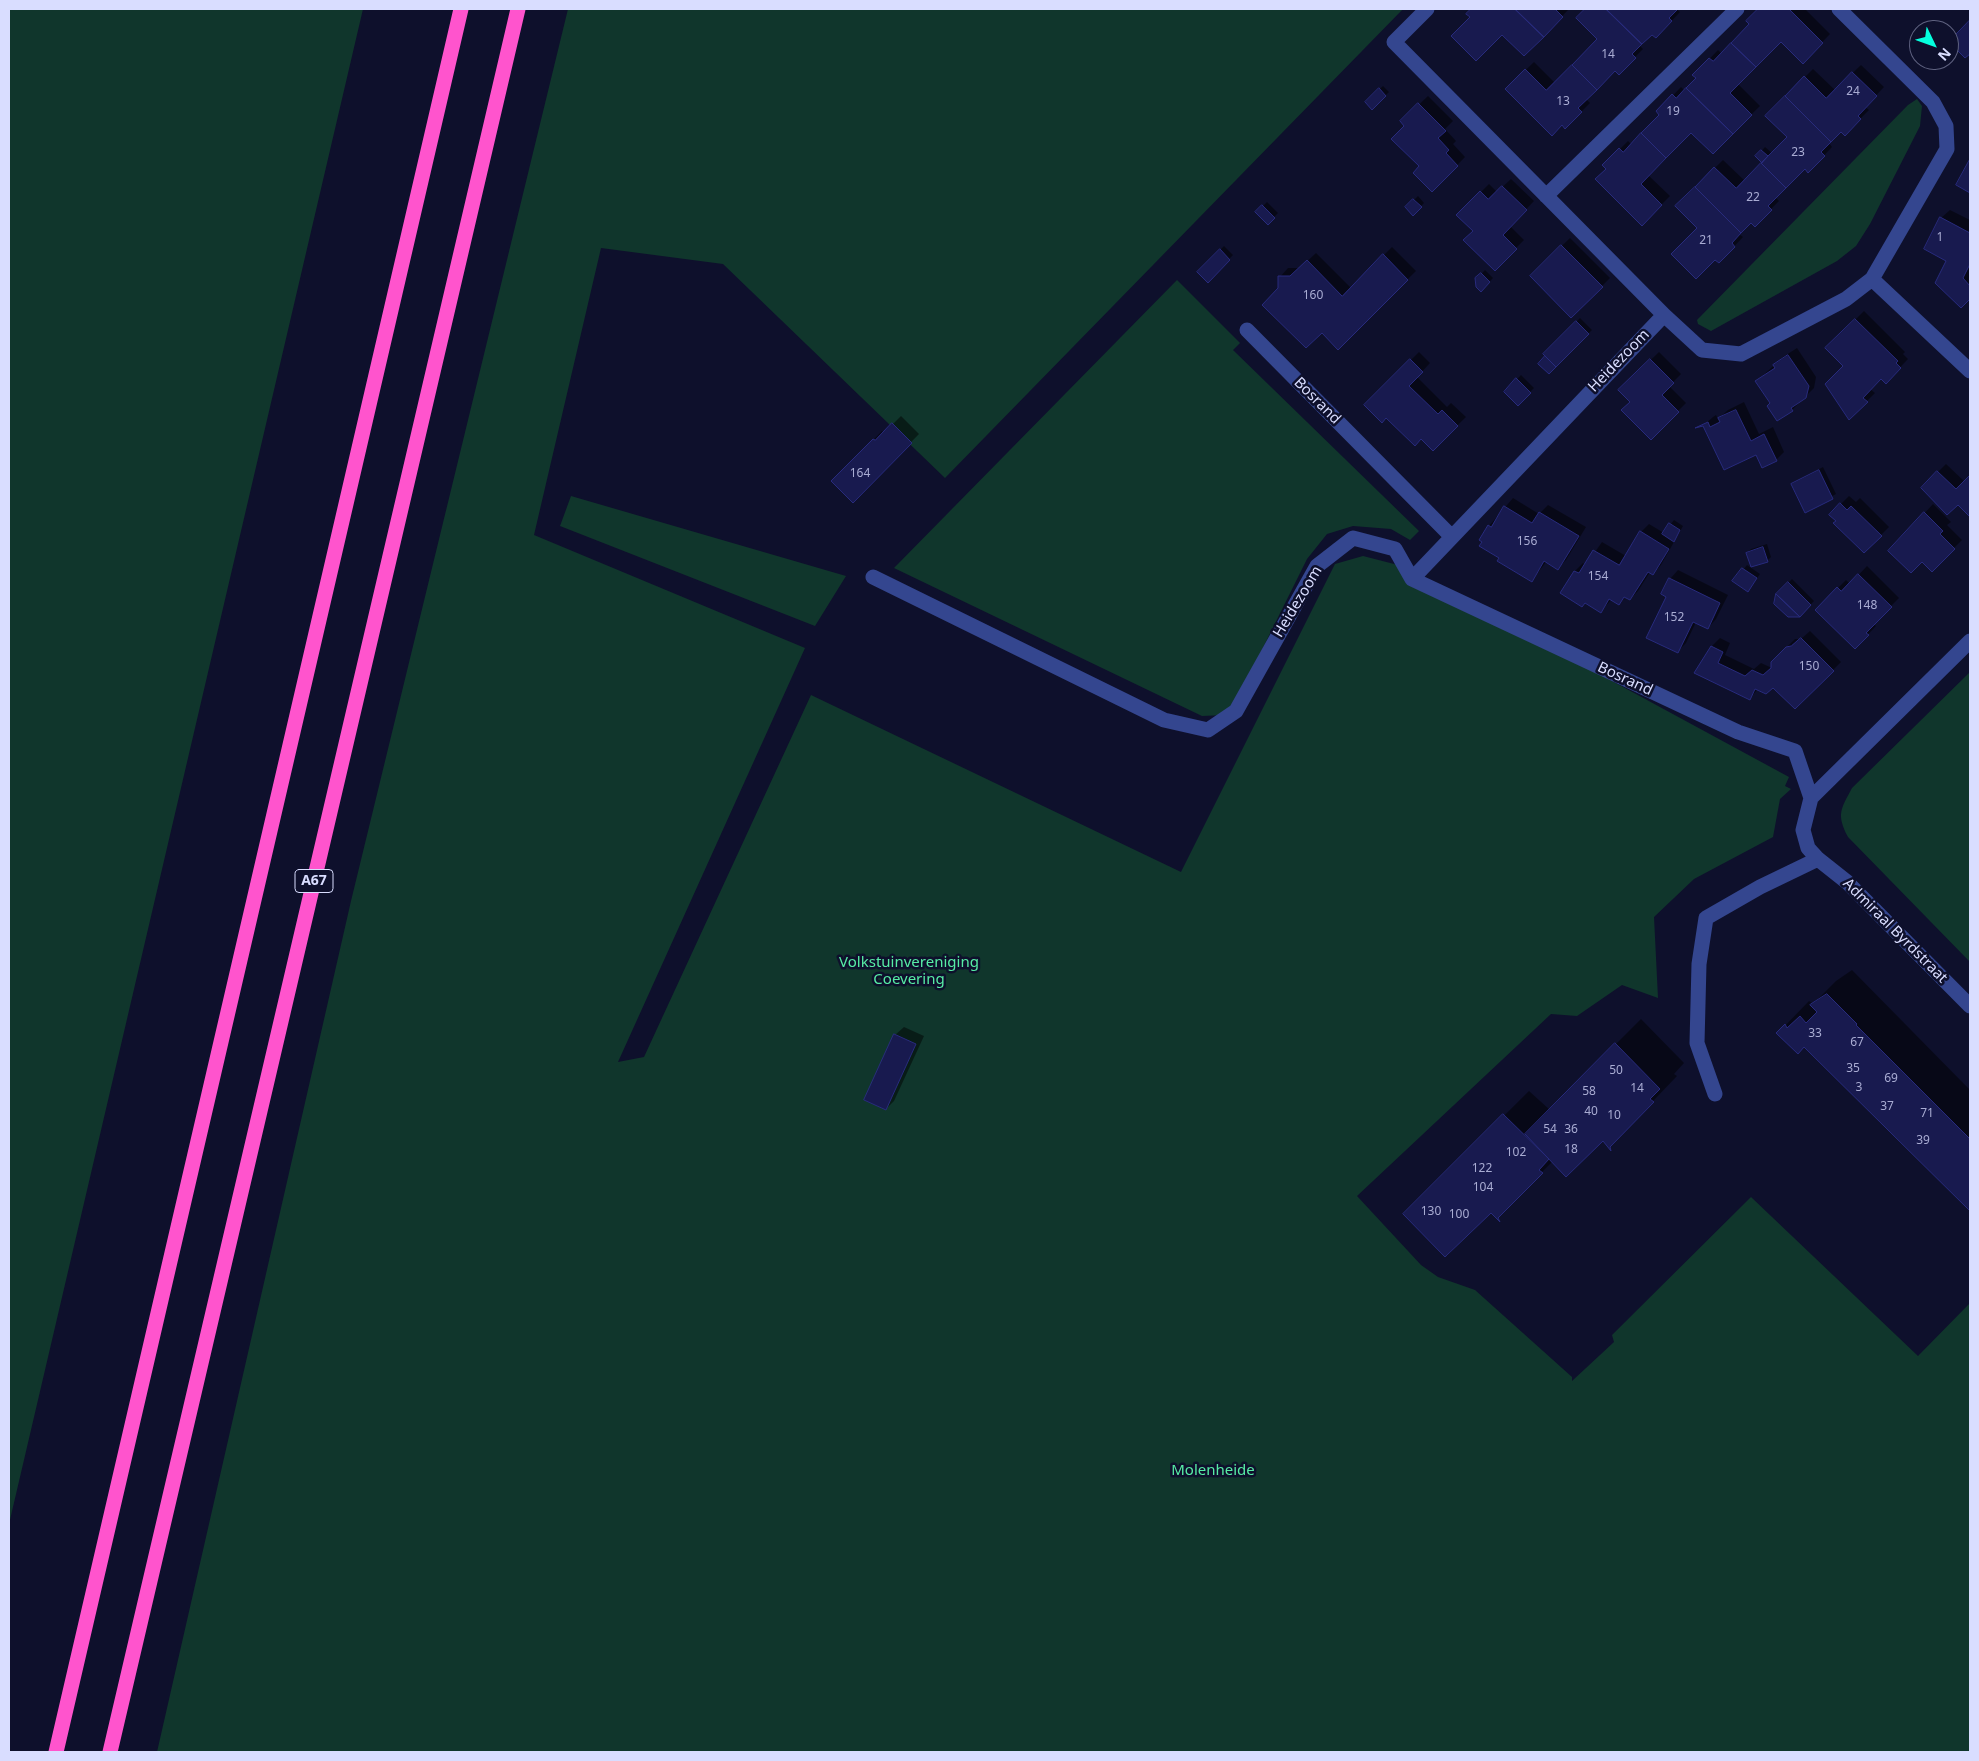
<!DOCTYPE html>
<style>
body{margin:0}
#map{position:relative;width:1979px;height:1761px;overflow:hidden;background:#0e102c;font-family:"Noto Sans",sans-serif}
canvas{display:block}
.frame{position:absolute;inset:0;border:10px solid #d9ddff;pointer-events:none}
.north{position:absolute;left:1909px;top:20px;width:50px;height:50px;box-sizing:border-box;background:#0e102c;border:1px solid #5f6280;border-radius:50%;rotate:132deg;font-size:14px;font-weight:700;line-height:20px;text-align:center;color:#d9ddff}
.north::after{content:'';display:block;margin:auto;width:18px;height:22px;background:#05ffde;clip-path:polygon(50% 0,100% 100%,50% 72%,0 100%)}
</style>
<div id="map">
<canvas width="1979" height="1761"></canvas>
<div class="frame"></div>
<div class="north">N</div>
</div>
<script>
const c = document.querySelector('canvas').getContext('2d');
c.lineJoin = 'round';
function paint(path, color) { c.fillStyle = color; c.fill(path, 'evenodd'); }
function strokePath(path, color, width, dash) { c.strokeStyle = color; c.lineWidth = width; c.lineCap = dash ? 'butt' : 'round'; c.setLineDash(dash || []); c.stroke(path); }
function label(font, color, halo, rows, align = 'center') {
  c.font = font + ' "Noto Sans",sans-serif'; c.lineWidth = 5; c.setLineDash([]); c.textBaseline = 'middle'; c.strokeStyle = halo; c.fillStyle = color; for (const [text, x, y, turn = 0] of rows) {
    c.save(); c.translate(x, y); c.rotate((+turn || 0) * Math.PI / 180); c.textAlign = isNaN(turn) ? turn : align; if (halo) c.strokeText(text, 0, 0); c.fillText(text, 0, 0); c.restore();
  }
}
const green = new Path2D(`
 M 9,9 L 363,9 L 9,1524 Z
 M 568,9 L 1403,9 L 945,478 L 723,264 L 601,248 L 534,535 L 805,648 L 618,1062 L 644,1057 L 811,695 L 1181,872 L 1335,564 L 1363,556 L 1398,565 L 1789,777 L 1785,786 L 1791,789 L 1780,799 L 1773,837 L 1694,879 L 1654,917 L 1658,998 L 1622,985 L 1577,1016 L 1551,1014 L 1357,1196 L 1421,1265 L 1438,1277 L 1475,1290 L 1572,1377 L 1572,1381 L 1614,1342 L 1612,1335 L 1751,1197 L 1918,1356 L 1970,1303 L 1970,1752 L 157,1752 L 351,901 Z
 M 1917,99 L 1922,106 L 1920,126 L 1870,224 L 1856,246 L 1837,261 L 1711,331 L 1698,324 L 1697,320 L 1908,105 Z
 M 1177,280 L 1240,343 L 1233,350 L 1419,531 L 1410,540 L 1391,529 L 1353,526 L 1327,534 L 1307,559 L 1235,704 L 1225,715 L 1202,716 L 894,568 Z
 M 571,496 L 846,576 L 815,626 L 560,526 Z
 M 1970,672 L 1970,962 L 1848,837 C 1836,814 1841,809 1852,788 Z`);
const shadow = new Path2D(`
 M 1473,9 L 1569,9 L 1524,55 L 1502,33 L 1468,14 Z
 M 1587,9 L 1676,9 L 1680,12 L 1664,29 L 1652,33 L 1639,45 L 1643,49 L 1627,65 L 1615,70 L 1586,99 L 1590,103 L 1574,119 L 1562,124 L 1506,89 L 1534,62 L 1555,83 L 1599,39 L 1577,18 Z
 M 1759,9 L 1805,9 L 1830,34 L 1803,62 L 1781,40 L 1738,84 L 1760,106 L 1721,144 L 1691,131 L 1648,175 L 1670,196 L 1642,224 L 1604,165 L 1628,141 L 1632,145 L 1661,115 L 1658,111 L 1681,87 L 1685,91 L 1698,78 L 1694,75 L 1718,50 L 1722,54 L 1751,24 L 1748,21 Z
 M 1861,65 L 1884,87 L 1865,107 L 1869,110 L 1853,126 L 1841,131 L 1829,143 L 1832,147 L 1817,163 L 1805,168 L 1775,197 L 1779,201 L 1755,225 L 1751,221 L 1739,234 L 1743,237 L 1727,254 L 1676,206 L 1723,160 L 1745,181 L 1764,163 L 1757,156 L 1765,147 L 1773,154 L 1788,137 L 1805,77 L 1813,69 L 1835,90 Z
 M 1383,86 L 1389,92 L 1372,108 L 1366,102 Z
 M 1428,96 L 1453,121 L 1445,129 L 1456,141 L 1453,144 L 1465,157 L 1432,191 L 1406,126 L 1402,121 Z
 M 1511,179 L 1534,201 L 1510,226 L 1524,240 L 1495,269 L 1474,231 L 1458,215 L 1489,184 L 1497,192 Z
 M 1418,196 L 1424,203 L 1413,214 L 1407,207 Z
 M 1267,202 L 1278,213 L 1268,223 L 1257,212 Z
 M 1950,210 L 1970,220 L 1970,298 L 1961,307 L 1948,260 L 1941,218 Z
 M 1570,238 L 1610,278 L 1571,317 L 1531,276 Z
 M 1224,246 L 1233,255 L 1208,281 L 1199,272 Z
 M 1392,247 L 1416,271 L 1338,348 L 1280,289 L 1280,277 L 1288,268 L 1300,268 L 1316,253 L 1351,288 Z
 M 1485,270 L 1493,278 L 1481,291 L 1477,279 Z
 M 1864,311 L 1905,352 L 1903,354 L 1908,359 L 1886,382 L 1881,377 L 1870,389 L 1875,393 L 1850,418 L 1844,366 L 1827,348 Z
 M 1580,318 L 1592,330 L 1549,372 L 1540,364 L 1547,356 L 1545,354 Z
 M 1797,348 L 1816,377 L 1814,388 L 1792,410 L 1771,403 L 1757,381 L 1783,357 Z
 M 1419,352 L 1430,363 L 1417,377 L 1447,407 L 1451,403 L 1466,417 L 1433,449 L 1421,438 L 1366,405 Z
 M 1659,352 L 1681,374 L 1669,386 L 1686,403 L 1651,438 L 1632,402 L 1620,390 Z
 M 1521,375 L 1534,388 L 1518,404 L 1505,392 Z
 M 1744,402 L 1759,434 L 1773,427 L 1784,452 L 1776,460 L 1757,454 L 1704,425 L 1713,417 L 1716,415 L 1718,419 L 1728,410 Z
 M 901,416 L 919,434 L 853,501 L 833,481 L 882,431 L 884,433 Z
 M 1946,464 L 1965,482 L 1970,477 L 1970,515 L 1958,503 L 1922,488 Z
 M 1823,467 L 1836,494 L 1805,511 L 1792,484 Z
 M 1849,496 L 1856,502 L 1860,498 L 1889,527 L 1864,552 L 1831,514 Z
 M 1513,498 L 1539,514 L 1548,505 L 1586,527 L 1566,560 L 1558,568 L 1547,561 L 1532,580 L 1500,557 L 1489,526 Z
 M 1933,504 L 1951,522 L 1947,525 L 1962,540 L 1932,570 L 1922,561 L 1890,551 Z
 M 1674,520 L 1683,526 L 1661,565 L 1653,574 L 1650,572 L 1638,591 L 1630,599 L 1626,596 L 1619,603 L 1612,599 L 1601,611 L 1575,571 L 1583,563 L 1586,565 L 1602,542 L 1626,556 L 1641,532 L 1649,524 L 1664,533 Z
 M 1767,544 L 1771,557 L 1767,561 L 1747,553 L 1751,549 Z
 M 1747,565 L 1760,574 L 1748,591 L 1734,581 Z
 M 1867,566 L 1899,598 L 1873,624 L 1876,626 L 1855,648 L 1816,610 L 1846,580 L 1850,584 Z
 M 1678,570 L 1728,595 L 1716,619 L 1708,628 L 1696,622 L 1686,643 L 1677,652 L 1668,596 L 1670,579 Z
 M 1792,579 L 1814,601 L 1799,616 L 1777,594 Z
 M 1810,631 L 1841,662 L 1795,708 L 1773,686 L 1758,689 L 1750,698 L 1695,672 L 1712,646 L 1720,638 L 1730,643 L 1725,655 L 1754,669 L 1761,663 L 1772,668 L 1772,662 L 1795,639 L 1801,639 Z
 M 1852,970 L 1970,1090 L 1970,1210 L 1805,1046 L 1778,1033 L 1809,1001 L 1813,1004 L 1836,981 Z
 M 1641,1019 L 1684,1063 L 1674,1074 L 1677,1076 L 1633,1122 L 1603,1139 L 1553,1161 L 1497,1217 L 1491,1211 L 1447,1256 L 1405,1214 L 1529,1091 L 1550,1110 Z
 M 904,1027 L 924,1036 L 894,1101 L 886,1109 L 895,1035 Z`);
const building = new Path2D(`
 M 1471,9 L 1515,9 L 1544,37 L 1524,56 L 1502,35 L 1476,61 L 1451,36 L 1470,17 L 1466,14 Z
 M 1515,9 L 1555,9 L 1563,17 L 1544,37 Z
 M 1585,9 L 1606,9 L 1642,44 L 1632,54 L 1636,58 L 1619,75 L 1615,71 L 1597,90 L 1572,65 L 1597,39 L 1576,18 Z
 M 1606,9 L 1678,9 L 1669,18 L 1672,21 L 1656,38 L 1652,35 L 1642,44 Z
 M 1758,9 L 1789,9 L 1823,43 L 1803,64 L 1781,42 L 1756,67 L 1731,43 L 1749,24 L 1746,21 Z
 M 1970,20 L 1970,54 L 1965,58 L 1949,42 Z
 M 1731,43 L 1756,67 L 1730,93 L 1752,115 L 1733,134 L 1686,88 L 1696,78 L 1692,75 L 1709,58 L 1713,61 Z
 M 1572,65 L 1597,90 L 1578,108 L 1582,112 L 1565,129 L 1562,125 L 1552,136 L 1505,89 L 1525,69 L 1546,90 Z
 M 1852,72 L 1877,96 L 1858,116 L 1861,119 L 1845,136 L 1841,132 L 1831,142 L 1785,96 L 1804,76 L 1826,98 Z
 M 1379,88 L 1386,96 L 1372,110 L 1365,102 Z
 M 1686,88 L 1733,134 L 1713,154 L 1691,133 L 1666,158 L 1641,133 L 1659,115 L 1656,111 L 1672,94 L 1676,98 Z
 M 1785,96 L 1831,142 L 1821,152 L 1825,156 L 1808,173 L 1805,169 L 1786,188 L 1761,163 L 1787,137 L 1765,116 Z
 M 1418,103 L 1446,131 L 1438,138 L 1449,150 L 1446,153 L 1458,166 L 1432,192 L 1413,173 L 1419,166 L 1391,139 L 1404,126 L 1400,121 Z
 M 1641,133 L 1666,158 L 1641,184 L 1662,205 L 1642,226 L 1595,179 L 1606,169 L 1602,165 L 1619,148 L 1623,152 Z
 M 1761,150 L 1768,156 L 1762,163 L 1755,156 Z
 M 1970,159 L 1970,193 L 1956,185 Z
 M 1761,163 L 1786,188 L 1768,206 L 1772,210 L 1755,227 L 1751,223 L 1741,233 L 1695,187 L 1714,167 L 1736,188 Z
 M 1502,186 L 1527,210 L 1503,235 L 1517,249 L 1495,271 L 1463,240 L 1473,231 L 1456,215 L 1480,191 L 1488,199 Z
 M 1695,187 L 1741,233 L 1732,243 L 1735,247 L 1719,263 L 1715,260 L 1696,279 L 1671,254 L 1697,228 L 1675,206 Z
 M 1413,199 L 1422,207 L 1413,216 L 1405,207 Z
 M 1262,205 L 1275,218 L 1268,225 L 1255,212 Z
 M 1940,217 L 1970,233 L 1970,264 L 1963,278 L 1970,286 L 1970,299 L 1961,308 L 1935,283 L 1946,261 L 1924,249 Z
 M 1561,245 L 1603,287 L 1571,318 L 1530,276 Z
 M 1220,249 L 1230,260 L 1208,283 L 1197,272 Z
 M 1383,254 L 1408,280 L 1338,350 L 1322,333 L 1306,348 L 1262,305 L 1278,288 L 1278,276 L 1290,276 L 1307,260 L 1342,296 Z
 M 1481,273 L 1490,282 L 1481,292 L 1476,287 L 1475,278 Z
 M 1855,319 L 1898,361 L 1896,363 L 1901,368 L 1886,384 L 1881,379 L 1863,398 L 1868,402 L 1849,420 L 1825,384 L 1843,366 L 1825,348 Z
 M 1576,321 L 1589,334 L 1556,367 L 1543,354 Z
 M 1788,355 L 1809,386 L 1806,398 L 1791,408 L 1793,411 L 1777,421 L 1767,406 L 1770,403 L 1755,381 L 1775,368 L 1773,365 Z
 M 1545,356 L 1556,367 L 1549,374 L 1538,364 Z
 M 1410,359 L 1423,372 L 1409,386 L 1438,414 L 1442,410 L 1458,426 L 1433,451 L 1421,439 L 1415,446 L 1386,418 L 1382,423 L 1364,405 Z
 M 1650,359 L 1674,383 L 1662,395 L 1679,412 L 1651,440 L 1621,410 L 1630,402 L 1618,390 Z
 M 1516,378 L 1531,393 L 1518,406 L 1504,392 Z
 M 1736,410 L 1751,441 L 1764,434 L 1777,461 L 1762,468 L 1756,455 L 1724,470 L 1703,426 L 1695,428 L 1708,422 L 1710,427 L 1720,422 L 1718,418 Z
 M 892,423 L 912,443 L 853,503 L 831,481 L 873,439 L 875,440 Z
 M 1819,470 L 1833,499 L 1805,513 L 1791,484 Z
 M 1937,471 L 1956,489 L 1970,475 L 1970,517 L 1958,505 L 1947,515 L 1921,488 Z
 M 1840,503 L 1847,510 L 1851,506 L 1882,536 L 1864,553 L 1833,523 L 1836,521 L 1829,515 Z
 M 1504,506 L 1532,523 L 1539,512 L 1579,536 L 1558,570 L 1544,561 L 1532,582 L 1497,561 L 1499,558 L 1479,546 L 1482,542 L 1479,540 L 1488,525 L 1491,527 Z
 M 1924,512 L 1943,531 L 1940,534 L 1955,549 L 1932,572 L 1922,562 L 1911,573 L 1888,551 Z
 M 1669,523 L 1680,530 L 1674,542 L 1662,534 Z
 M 1640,531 L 1669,549 L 1653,575 L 1648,572 L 1630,600 L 1624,597 L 1619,605 L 1609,599 L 1601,613 L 1585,603 L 1582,607 L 1560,593 L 1574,571 L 1579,573 L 1593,550 L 1619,565 Z
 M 1763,547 L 1768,562 L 1751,567 L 1746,553 Z
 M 1742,568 L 1757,578 L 1748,592 L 1732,581 Z
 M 1858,574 L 1892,607 L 1866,633 L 1869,635 L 1855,649 L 1815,610 L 1837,587 L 1841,591 Z
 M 1669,578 L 1720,603 L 1708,629 L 1693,622 L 1678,653 L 1646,638 L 1666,597 L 1661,594 Z
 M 1788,582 L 1811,605 L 1800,617 L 1776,594 Z
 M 1776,594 L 1800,617 L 1788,617 L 1774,604 Z
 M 1801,638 L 1834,671 L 1795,709 L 1773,688 L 1766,694 L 1755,689 L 1750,700 L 1694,673 L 1711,646 L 1723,652 L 1718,663 L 1745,676 L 1752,670 L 1763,675 L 1771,668 L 1771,662 L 1786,647 L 1791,646 Z
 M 1827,994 L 1857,1024 L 1856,1025 L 1970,1139 L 1970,1211 L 1804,1047 L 1798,1054 L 1776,1033 L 1785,1024 L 1787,1028 L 1800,1016 L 1806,1023 L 1817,1012 L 1810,1005 Z
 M 894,1034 L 916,1044 L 886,1110 L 864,1100 Z
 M 1615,1043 L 1660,1089 L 1650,1099 L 1654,1102 L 1610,1147 L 1611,1151 L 1603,1141 L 1566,1177 L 1525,1134 Z
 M 1503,1114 L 1549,1159 L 1539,1170 L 1543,1173 L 1498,1218 L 1500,1222 L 1491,1213 L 1445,1257 L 1403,1214 Z`);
const minor = new Path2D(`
 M 1427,9 L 1394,42 L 1664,315 L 1702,350 L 1741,354 L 1846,299 L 1872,279 L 1947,149 L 1946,126 L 1933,102 L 1839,9
 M 1546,196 L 1737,9
 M 1872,279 L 1970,371
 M 1247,330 L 1451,536
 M 873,577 L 1164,720 L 1208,730 L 1236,711 L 1317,566 L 1353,538 L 1395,549 L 1412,579 L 1664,315
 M 1412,579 L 1738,732 L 1795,751 L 1811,798
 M 1970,641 L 1811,798 L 1803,830 L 1808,848 L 1818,859 L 1847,882 L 1970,1006
 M 1715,1094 L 1697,1043 L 1699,964 L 1706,918 L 1760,887 L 1818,859`);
const highway = new Path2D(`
 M 56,1752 L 461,9
 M 110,1752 L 518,9`);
const numberNames = [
 ["14",1608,55],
 ["24",1853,92],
 ["13",1563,102],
 ["19",1673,112],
 ["23",1798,153],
 ["22",1753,198],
 ["1",1940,238],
 ["21",1706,241],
 ["160",1313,296],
 ["164",860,474],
 ["156",1527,542],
 ["154",1598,577],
 ["148",1867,606],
 ["152",1674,618],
 ["150",1809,667],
 ["33",1815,1034],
 ["67",1857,1043],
 ["35",1853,1069],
 ["50",1616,1071],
 ["69",1891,1079],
 ["3",1859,1088],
 ["14",1637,1089],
 ["58",1589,1092],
 ["37",1887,1107],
 ["40",1591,1112],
 ["71",1927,1114],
 ["10",1614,1116],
 ["54",1550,1130],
 ["36",1571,1130],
 ["39",1923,1141],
 ["18",1571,1150],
 ["102",1516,1153],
 ["122",1482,1169],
 ["104",1483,1188],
 ["130",1431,1212],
 ["100",1459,1215]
];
const shields = [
 [314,881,38]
];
const shieldNames = [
 ["A67",314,881]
];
const streetNames = [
 ["Heidezoom",1619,361,-46],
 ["Bosrand",1317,401,45],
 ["Heidezoom",1298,602,-59],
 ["Bosrand",1625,679,25],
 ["Admiraal Byrdstraat",1895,931,45]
];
const parkNames = [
 ["Volkstuinvereniging",909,963],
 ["Coevering",909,980],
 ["Molenheide",1213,1471]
];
paint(green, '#10362c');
paint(shadow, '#0007');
paint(building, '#181a4f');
strokePath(building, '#282b7d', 1);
strokePath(minor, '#34468f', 15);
strokePath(highway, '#ff54cd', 15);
label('12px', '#a9acd3', null, numberNames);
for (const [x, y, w] of shields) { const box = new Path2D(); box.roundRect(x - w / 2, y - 11.5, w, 23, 4); c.fillStyle = '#0e102c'; c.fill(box); strokePath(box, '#d9ddff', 1); }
label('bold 14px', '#d9ddff', null, shieldNames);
label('15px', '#d9ddff', '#0e102c', streetNames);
label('15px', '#57eca5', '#0e102c', parkNames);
</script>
